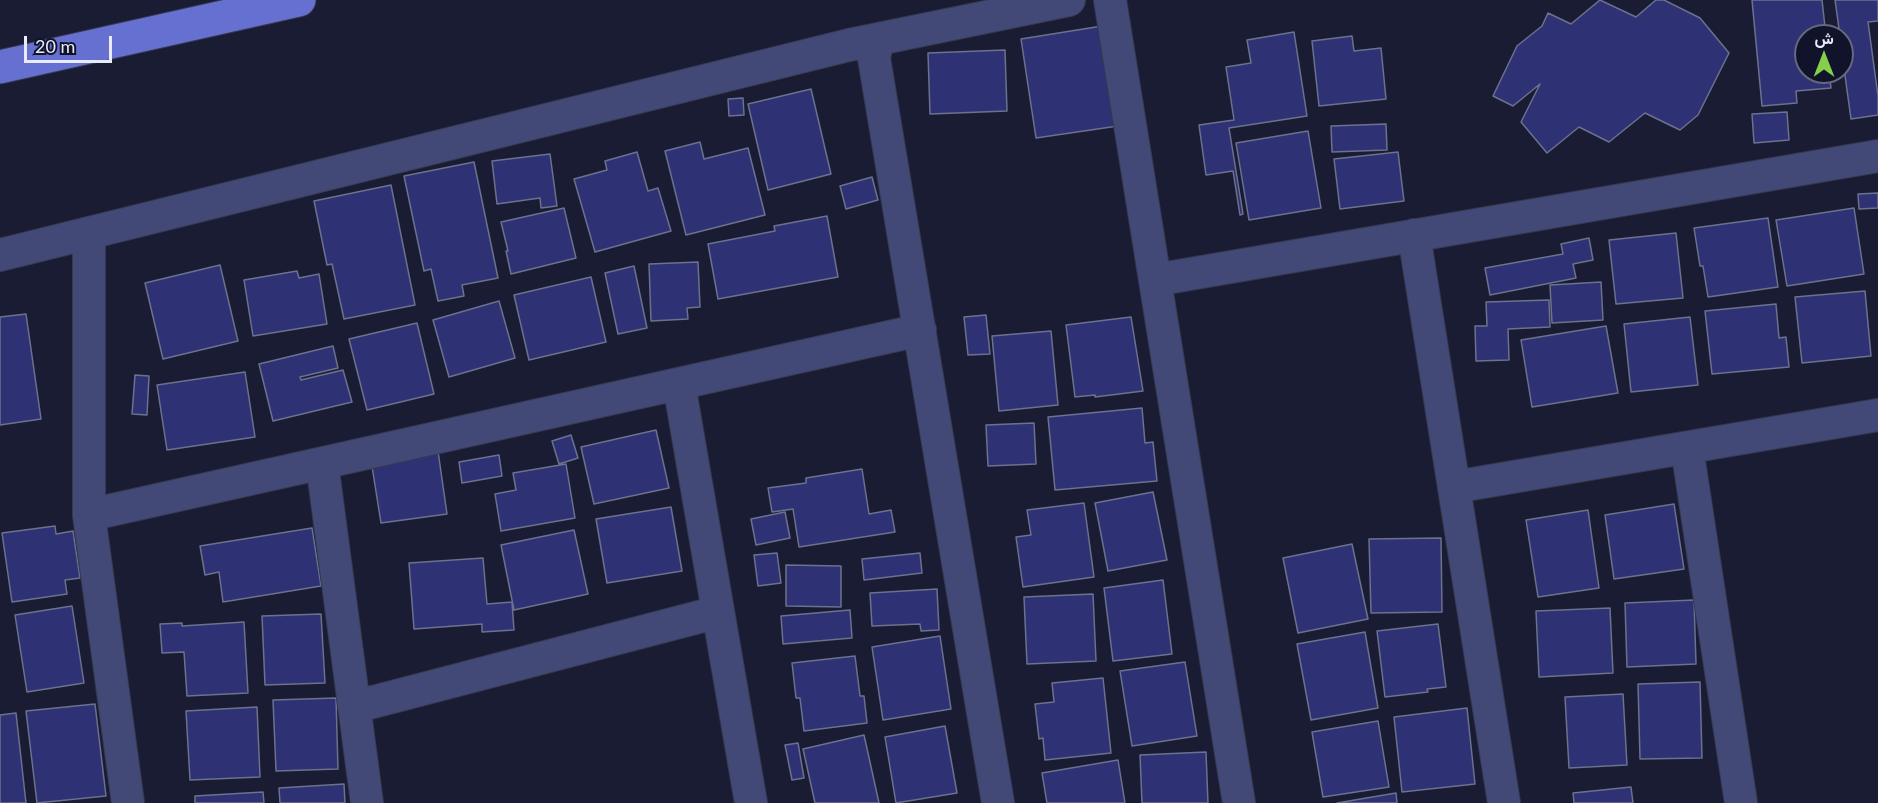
<!DOCTYPE html>
<meta charset="utf-8">
<style>
body{margin:0}
#map{position:relative;width:1878px;height:803px;overflow:hidden;background:#191c33;font-family:Lato,Vazirmatn,sans-serif}
canvas{display:block}
.north{position:absolute;left:1794px;top:24px;width:60px;height:60px;box-sizing:border-box;background:#101329;border:2px solid #66697d;border-radius:50%;rotate:0deg;font-size:16px;font-weight:700;line-height:24px;text-align:center;color:#e7ebfb}
.north::after{content:'';display:block;margin:auto;width:21px;height:27px;background:#86cf4b;clip-path:polygon(50% 0,100% 100%,50% 72%,0 100%)}
.scale{position:absolute;left:24px;top:36px;width:88px;height:27px;box-sizing:border-box;border:3px solid #e7ebfb;border-top:0;padding-left:8px;font-size:18px;line-height:21px;white-space:nowrap;color:#e7ebfb;-webkit-text-stroke:4px #101329;paint-order:stroke}
</style>
<div id="map">
<canvas width="1878" height="803"></canvas>
<div class="north">ش</div>
<div class="scale">20 m</div>
</div>
<script>
const c = document.querySelector('canvas').getContext('2d');
c.lineJoin = 'round';
function paint(path, color) { c.fillStyle = color; c.fill(path, 'evenodd'); }
function strokePath(path, color, width, dash) { c.strokeStyle = color; c.lineWidth = width; c.lineCap = dash ? 'butt' : 'round'; c.setLineDash(dash || []); c.stroke(path); }
const building = new Path2D(`
 M 1600,0 L 1636,17 L 1656,0 L 1664,0 L 1700,18 L 1729,53 L 1698,115 L 1680,130 L 1645,113 L 1609,142 L 1579,127 L 1547,153 L 1521,122 L 1540,84 L 1513,106 L 1493,96 L 1517,46 L 1542,26 L 1548,13 L 1571,24 Z
 M 1752,0 L 1822,0 L 1826,36 L 1806,36 L 1806,72 L 1829,72 L 1831,88 L 1796,91 L 1797,103 L 1762,106 Z
 M 1835,0 L 1878,0 L 1878,21 L 1868,22 L 1878,96 L 1878,115 L 1851,119 L 1842,54 L 1842,36 L 1840,36 Z
 M 1102,26 L 1118,126 L 1036,138 L 1021,39 Z
 M 1294,32 L 1307,116 L 1229,128 L 1243,214 L 1240,215 L 1233,171 L 1206,175 L 1199,125 L 1234,120 L 1226,67 L 1251,63 L 1247,40 Z
 M 1352,36 L 1354,51 L 1381,48 L 1386,99 L 1319,106 L 1312,41 Z
 M 1005,50 L 1007,111 L 930,114 L 928,53 Z
 M 811,89 L 831,174 L 768,190 L 748,104 Z
 M 743,98 L 744,115 L 729,116 L 728,99 Z
 M 1787,112 L 1789,140 L 1754,143 L 1752,114 Z
 M 1386,124 L 1387,150 L 1332,152 L 1331,126 Z
 M 1308,131 L 1321,208 L 1249,220 L 1236,143 Z
 M 700,142 L 704,159 L 748,148 L 765,215 L 686,235 L 665,151 Z
 M 637,152 L 648,191 L 658,188 L 671,231 L 595,252 L 574,179 L 607,170 L 605,161 Z
 M 1398,152 L 1404,201 L 1340,209 L 1334,159 Z
 M 550,154 L 557,206 L 541,208 L 540,198 L 497,204 L 492,161 Z
 M 474,162 L 498,278 L 462,285 L 464,296 L 438,301 L 431,269 L 424,271 L 404,176 Z
 M 872,177 L 878,200 L 846,209 L 840,186 Z
 M 391,185 L 415,305 L 344,319 L 332,264 L 327,265 L 314,201 Z
 M 1878,193 L 1878,208 L 1859,209 L 1858,194 Z
 M 564,208 L 576,258 L 511,274 L 506,251 L 508,251 L 501,222 Z
 M 1854,208 L 1864,274 L 1787,286 L 1776,220 Z
 M 827,216 L 838,277 L 718,299 L 708,244 L 775,231 L 774,226 Z
 M 1768,218 L 1778,287 L 1708,297 L 1703,266 L 1700,266 L 1694,228 Z
 M 1676,233 L 1683,298 L 1616,304 L 1609,240 Z
 M 1589,238 L 1593,260 L 1573,264 L 1576,278 L 1490,295 L 1485,268 L 1563,254 L 1561,244 Z
 M 698,262 L 700,307 L 687,308 L 688,319 L 651,321 L 649,264 Z
 M 220,265 L 238,341 L 163,359 L 145,283 Z
 M 634,266 L 647,328 L 618,334 L 605,273 Z
 M 297,271 L 299,278 L 319,274 L 327,324 L 253,336 L 244,280 Z
 M 591,277 L 606,342 L 529,360 L 514,295 Z
 M 1601,282 L 1603,320 L 1552,323 L 1550,285 Z
 M 1865,291 L 1871,356 L 1802,363 L 1795,297 Z
 M 1549,300 L 1550,327 L 1508,329 L 1509,360 L 1476,361 L 1475,326 L 1487,326 L 1486,302 Z
 M 499,301 L 515,358 L 449,377 L 433,320 Z
 M 1776,304 L 1779,338 L 1786,337 L 1789,367 L 1712,374 L 1705,311 Z
 M 26,314 L 41,419 L 0,425 L 0,317 Z
 M 986,315 L 990,354 L 968,355 L 964,317 Z
 M 1131,317 L 1143,391 L 1095,397 L 1095,395 L 1075,397 L 1066,325 Z
 M 1690,317 L 1698,385 L 1631,392 L 1624,324 Z
 M 417,323 L 434,394 L 367,410 L 349,339 Z
 M 1606,326 L 1618,393 L 1532,407 L 1521,340 Z
 M 1051,331 L 1058,405 L 999,411 L 992,336 Z
 M 333,346 L 338,368 L 300,377 L 301,380 L 343,370 L 352,402 L 273,421 L 259,364 Z
 M 245,372 L 255,437 L 167,450 L 157,385 Z
 M 135,375 L 149,376 L 147,415 L 132,414 Z
 M 1142,408 L 1145,443 L 1153,442 L 1157,481 L 1055,490 L 1048,417 Z
 M 1034,423 L 1036,464 L 988,466 L 986,425 Z
 M 656,430 L 669,488 L 594,504 L 581,447 Z
 M 571,435 L 578,458 L 559,464 L 552,441 Z
 M 438,451 L 447,514 L 381,523 L 371,460 Z
 M 499,455 L 502,476 L 462,483 L 459,462 Z
 M 566,464 L 575,518 L 501,531 L 495,494 L 516,490 L 513,473 Z
 M 862,469 L 869,514 L 891,510 L 895,532 L 799,547 L 793,509 L 772,512 L 768,488 L 806,483 L 806,478 Z
 M 1153,492 L 1167,560 L 1108,571 L 1095,503 Z
 M 1084,503 L 1094,577 L 1023,587 L 1016,537 L 1031,535 L 1027,510 Z
 M 1674,504 L 1684,569 L 1614,579 L 1605,515 Z
 M 671,507 L 682,571 L 607,583 L 596,519 Z
 M 1588,510 L 1599,588 L 1538,597 L 1526,520 Z
 M 785,512 L 790,538 L 756,545 L 751,519 Z
 M 55,526 L 56,534 L 73,531 L 80,578 L 65,580 L 67,594 L 12,602 L 2,533 Z
 M 312,528 L 321,586 L 223,602 L 219,572 L 205,575 L 200,546 Z
 M 574,530 L 588,594 L 514,610 L 501,545 Z
 M 1441,538 L 1442,612 L 1371,613 L 1369,539 Z
 M 1352,544 L 1368,619 L 1298,633 L 1283,558 Z
 M 777,553 L 781,583 L 758,586 L 754,555 Z
 M 920,553 L 922,573 L 864,580 L 862,559 Z
 M 483,558 L 487,604 L 512,602 L 514,630 L 482,632 L 482,624 L 414,629 L 409,563 Z
 M 786,565 L 841,566 L 841,607 L 786,606 Z
 M 1163,580 L 1172,654 L 1113,661 L 1104,588 Z
 M 937,589 L 939,630 L 921,631 L 920,624 L 872,626 L 870,593 Z
 M 1093,594 L 1096,661 L 1027,664 L 1024,597 Z
 M 1694,600 L 1696,664 L 1627,667 L 1625,603 Z
 M 72,606 L 84,683 L 27,692 L 15,615 Z
 M 1610,608 L 1613,673 L 1539,677 L 1536,611 Z
 M 850,610 L 852,638 L 783,644 L 781,616 Z
 M 321,614 L 325,683 L 265,685 L 262,616 Z
 M 244,622 L 248,693 L 187,696 L 184,652 L 162,653 L 160,624 L 182,623 L 182,626 Z
 M 1438,624 L 1446,687 L 1427,689 L 1428,692 L 1385,697 L 1377,631 Z
 M 1365,632 L 1378,708 L 1311,720 L 1297,644 Z
 M 940,636 L 951,709 L 883,720 L 872,647 Z
 M 855,656 L 860,696 L 864,696 L 867,723 L 804,731 L 800,698 L 796,698 L 792,663 Z
 M 1185,662 L 1197,736 L 1132,746 L 1120,671 Z
 M 1103,678 L 1111,753 L 1045,760 L 1043,738 L 1039,739 L 1035,704 L 1054,702 L 1052,683 Z
 M 1700,682 L 1702,758 L 1640,759 L 1638,684 Z
 M 1623,694 L 1627,765 L 1569,768 L 1565,697 Z
 M 336,698 L 338,769 L 276,771 L 273,700 Z
 M 95,704 L 106,796 L 37,803 L 26,711 Z
 M 257,707 L 260,777 L 190,780 L 186,711 Z
 M 1467,708 L 1475,784 L 1402,792 L 1394,717 Z
 M 16,713 L 26,803 L 0,803 L 0,715 Z
 M 1378,721 L 1389,787 L 1323,797 L 1312,732 Z
 M 945,726 L 957,793 L 896,803 L 885,737 Z
 M 864,735 L 879,803 L 815,803 L 803,749 Z
 M 798,743 L 804,778 L 792,780 L 785,745 Z
 M 1206,752 L 1208,803 L 1142,803 L 1140,755 Z
 M 1118,760 L 1125,803 L 1047,803 L 1042,773 Z
 M 344,784 L 345,803 L 280,803 L 279,788 Z
 M 1631,787 L 1633,803 L 1574,803 L 1573,793 Z
 M 263,792 L 264,803 L 195,803 L 195,796 Z
 M 1396,793 L 1397,803 L 1337,803 Z`);
const minor = new Path2D(`
 M 1110,0 L 1239,803
 M 878,39 L 874,58 L 998,803
 M 89,233 L 89,515 L 128,803
 M 1414,235 L 1504,803
 M 0,255 L 849,45 L 1069,0
 M 1155,280 L 1878,156
 M 679,384 L 751,803
 M 1687,448 L 1741,803
 M 322,463 L 367,803
 M 1454,487 L 1878,415
 M 89,515 L 920,330
 M 354,707 L 718,612`);
const major = new Path2D(`
 M 0,67 L 299,0`);
paint(building, '#2e3274');
strokePath(building, '#6c718e', 1.5);
strokePath(minor, '#36394f', 34);
strokePath(major, '#36394f', 35);
strokePath(minor, '#424977', 32);
strokePath(major, '#6670d0', 33);
</script>
